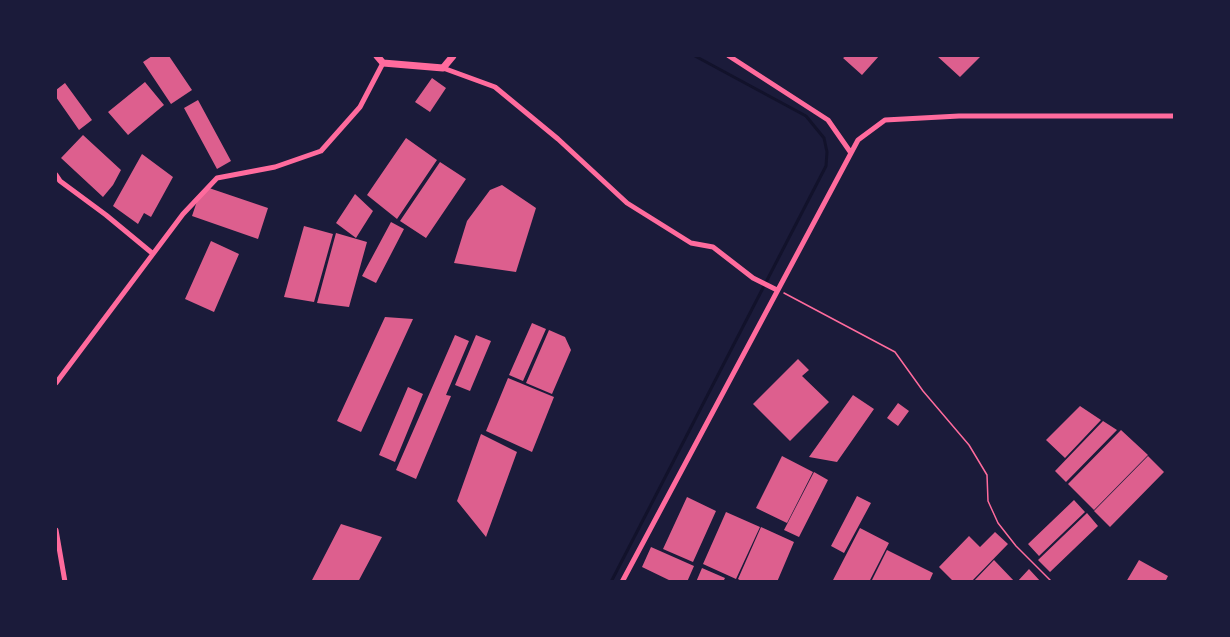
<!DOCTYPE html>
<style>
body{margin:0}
#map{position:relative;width:1230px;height:637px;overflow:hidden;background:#1b1b3a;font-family:Commissioner,sans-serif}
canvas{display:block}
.frame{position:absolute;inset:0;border:57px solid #1b1b3a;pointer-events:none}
</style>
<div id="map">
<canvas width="1230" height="637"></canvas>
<div class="frame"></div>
</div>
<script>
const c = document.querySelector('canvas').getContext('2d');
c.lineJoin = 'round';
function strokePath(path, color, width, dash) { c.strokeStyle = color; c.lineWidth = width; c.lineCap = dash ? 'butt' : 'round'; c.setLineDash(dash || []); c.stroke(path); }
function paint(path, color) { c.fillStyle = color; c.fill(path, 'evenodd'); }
const stream = new Path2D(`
 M 611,582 L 826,166 L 827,152 L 824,138 L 806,116 L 695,56`);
const building = new Path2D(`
 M 152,56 L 169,56 L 192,90 L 171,104 L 143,62 Z
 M 846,56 L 879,56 L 862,75 L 843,58 Z
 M 937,56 L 981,56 L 960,77 Z
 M 432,78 L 446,88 L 430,112 L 415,102 Z
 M 145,82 L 164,105 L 128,135 L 108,112 Z
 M 65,83 L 92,120 L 79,130 L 56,97 L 56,90 Z
 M 198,100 L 231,161 L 217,169 L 184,108 Z
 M 83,135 L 121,170 L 113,185 L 103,197 L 61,158 Z
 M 406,138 L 437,160 L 397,219 L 367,195 Z
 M 142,154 L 173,177 L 151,217 L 144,213 L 138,224 L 113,206 Z
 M 440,162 L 466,179 L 426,238 L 400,221 Z
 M 502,185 L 536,208 L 516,272 L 454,263 L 467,221 L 490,190 Z
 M 209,188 L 268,208 L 258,239 L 192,216 L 197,201 Z
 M 355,194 L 373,211 L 356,238 L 336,223 Z
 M 391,222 L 404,229 L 376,283 L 362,276 Z
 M 304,226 L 333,234 L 314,302 L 284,297 Z
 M 336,233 L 367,242 L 349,307 L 317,303 Z
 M 211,241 L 239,254 L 214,312 L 185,299 Z
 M 385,317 L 413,319 L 361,432 L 337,421 Z
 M 532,323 L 546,329 L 523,381 L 509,375 Z
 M 549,330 L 565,337 L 571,350 L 552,394 L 526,383 Z
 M 455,335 L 469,341 L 446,395 L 451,396 L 416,479 L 396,470 Z
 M 476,335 L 491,341 L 470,391 L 455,385 Z
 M 798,359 L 809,370 L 802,376 L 829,402 L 790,441 L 753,404 Z
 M 508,378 L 554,397 L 532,452 L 486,431 Z
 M 408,387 L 423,394 L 395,462 L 379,455 Z
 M 853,395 L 874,409 L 837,462 L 809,457 Z
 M 898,403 L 909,411 L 898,426 L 887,418 Z
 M 1080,406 L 1101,420 L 1065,458 L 1046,440 Z
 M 1103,421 L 1117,430 L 1066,482 L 1055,471 Z
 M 1121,430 L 1148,455 L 1094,510 L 1068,484 Z
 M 481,434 L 517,452 L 486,537 L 457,501 Z
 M 782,456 L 813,472 L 787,523 L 756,508 Z
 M 1148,456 L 1164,472 L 1110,527 L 1094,511 Z
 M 814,472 L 828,480 L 799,537 L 784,530 Z
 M 857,496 L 871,503 L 844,553 L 831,546 Z
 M 687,497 L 716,511 L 693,562 L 663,549 Z
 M 1074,500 L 1085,512 L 1039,556 L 1028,544 Z
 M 726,512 L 760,527 L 736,579 L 703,564 Z
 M 1087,513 L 1098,526 L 1050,572 L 1038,560 Z
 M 341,524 L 382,537 L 358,582 L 311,582 Z
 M 761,527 L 794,542 L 777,582 L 743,582 L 738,579 Z
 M 860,528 L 889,543 L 869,582 L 832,582 Z
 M 995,532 L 1008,544 L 971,582 L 954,582 L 939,567 L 969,536 L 980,547 Z
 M 651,547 L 694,566 L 687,582 L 673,582 L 642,567 Z
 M 887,550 L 933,573 L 929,582 L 871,582 Z
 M 994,560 L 1015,582 L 973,582 Z
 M 1139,560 L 1168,576 L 1165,582 L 1126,582 Z
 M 702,568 L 725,578 L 723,582 L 696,582 Z
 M 1029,569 L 1041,582 L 1017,582 Z`);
const path = new Path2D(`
 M 784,293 L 895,352 L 923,391 L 969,445 L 987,475 L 988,501 L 998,523 L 1016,546 L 1052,582`);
const minor = new Path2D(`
 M 729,56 L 828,120 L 851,153
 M 443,68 L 495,87 L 558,139 L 627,203 L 691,243 L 713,247 L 753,278 L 775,289
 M 56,175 L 60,181 L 106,215 L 152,253
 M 56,383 L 183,214 L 217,178 L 275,167 L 321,151 L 360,107 L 383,63
 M 56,530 L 65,582
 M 622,582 L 858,140 L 885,120 L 959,116 L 1174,116`);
const tertiary = new Path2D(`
 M 377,56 L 383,63 L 443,68 L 453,56`);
strokePath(stream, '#12122b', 3);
paint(building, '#dd5f8e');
strokePath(path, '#ff6b9d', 1.5);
strokePath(minor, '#ff6b9d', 5);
strokePath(tertiary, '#ff6b9d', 7);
</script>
